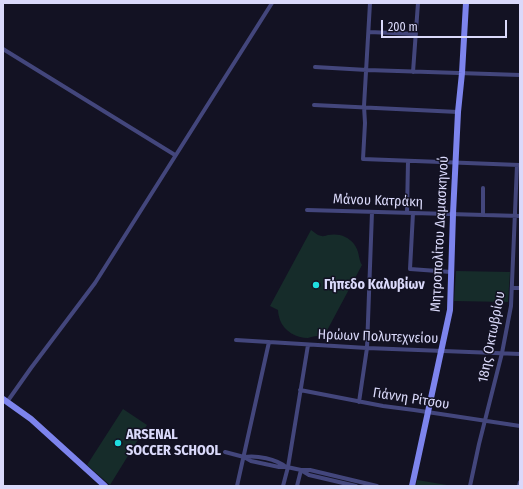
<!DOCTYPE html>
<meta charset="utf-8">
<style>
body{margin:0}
#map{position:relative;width:523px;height:489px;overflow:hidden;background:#131223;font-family:"Fira Sans Condensed",sans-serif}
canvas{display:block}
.frame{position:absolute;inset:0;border:4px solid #dad9fa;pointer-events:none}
.scale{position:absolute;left:381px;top:20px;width:126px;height:18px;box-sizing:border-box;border:2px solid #dad9fa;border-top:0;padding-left:5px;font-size:12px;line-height:14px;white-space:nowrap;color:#dad9fa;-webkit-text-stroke:3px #131223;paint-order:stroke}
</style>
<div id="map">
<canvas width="523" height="489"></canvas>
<div class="frame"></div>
<div class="scale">200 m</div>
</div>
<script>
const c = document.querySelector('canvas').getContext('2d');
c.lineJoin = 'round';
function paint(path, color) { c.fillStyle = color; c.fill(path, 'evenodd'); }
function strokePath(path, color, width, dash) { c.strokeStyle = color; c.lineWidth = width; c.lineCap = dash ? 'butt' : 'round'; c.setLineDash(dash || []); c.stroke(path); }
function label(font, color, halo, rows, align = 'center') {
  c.font = font + ' "Fira Sans Condensed",sans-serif'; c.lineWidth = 3; c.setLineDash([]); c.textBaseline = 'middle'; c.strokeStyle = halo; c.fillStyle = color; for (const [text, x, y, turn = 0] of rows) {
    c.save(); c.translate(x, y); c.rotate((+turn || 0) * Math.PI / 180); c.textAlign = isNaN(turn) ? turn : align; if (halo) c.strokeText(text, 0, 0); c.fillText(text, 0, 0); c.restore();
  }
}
const green = new Path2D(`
 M 311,230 C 314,232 318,236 322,236 C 323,237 327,235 328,235 C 338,233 348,236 354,244 C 360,252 358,259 362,265 L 323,338 L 317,336 C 314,336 311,337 308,338 C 296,338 284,331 280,320 C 279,317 278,313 278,310 L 270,306 Z
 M 456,271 L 510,272 L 508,302 L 454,301 Z
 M 123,409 L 147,425 L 110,485 L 87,465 Z
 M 417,480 L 453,486 L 416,486 Z`);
const street = new Path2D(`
 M 370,3 L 364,106 L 365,123 L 363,159 L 519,165
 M 369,32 L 416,34
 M 3,49 L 175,155
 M 315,67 L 367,70 L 520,75
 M 413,72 L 418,3
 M 314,105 L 458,112
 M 307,210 L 520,216
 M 407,213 L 408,161
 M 413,213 L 410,269 L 451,272
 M 483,215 L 483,188
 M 512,288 L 520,288
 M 236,340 L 367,348 L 520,354
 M 300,390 L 383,406 L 414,410 L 520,426
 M 7,402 L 31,368 L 95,283 L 272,3
 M 359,402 L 367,348 L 372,212
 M 225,452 L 244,457 L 251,461 L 279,467 L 287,467 L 301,470 L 310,470 L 377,486
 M 244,457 C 257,455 276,459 286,467
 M 301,470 L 309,475 L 356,486
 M 237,486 L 269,342
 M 283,486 L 288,467 L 308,345
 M 297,486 L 301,470
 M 470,486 L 479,444 L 502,353 L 511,306 L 517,165
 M 519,486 L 520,482`);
const secondary = new Path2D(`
 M 3,399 L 31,419 L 105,486
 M 412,486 L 450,310 L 453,214 L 458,112 L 462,73 L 466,3`);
const markers = [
 [316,285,4,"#1fdde0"],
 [118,443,4,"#1fdde0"]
];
const streetNames = [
 ["Μάνου Κατράκη",378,201,2],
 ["Μητροπολίτου Δαμασκηνού",440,234,-87],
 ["Ηρώων Πολυτεχνείου",378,337,2],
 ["18ης Οκτωβρίου",492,337,-79],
 ["Γιάννη Ρίτσου",411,399,9]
];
const poiNames = [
 ["Γήπεδο Καλυβίων",324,285],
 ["ARSENAL",126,435],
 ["SOCCER SCHOOL",126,451]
];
paint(green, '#162c2a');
strokePath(street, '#43467c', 4);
strokePath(secondary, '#7d84ed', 6);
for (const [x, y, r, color] of markers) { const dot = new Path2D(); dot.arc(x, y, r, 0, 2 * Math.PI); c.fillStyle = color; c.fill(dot); strokePath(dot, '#131223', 1.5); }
label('14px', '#dad9fa', '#131223', streetNames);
label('bold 14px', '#dad9fa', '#131223', poiNames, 'left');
</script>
